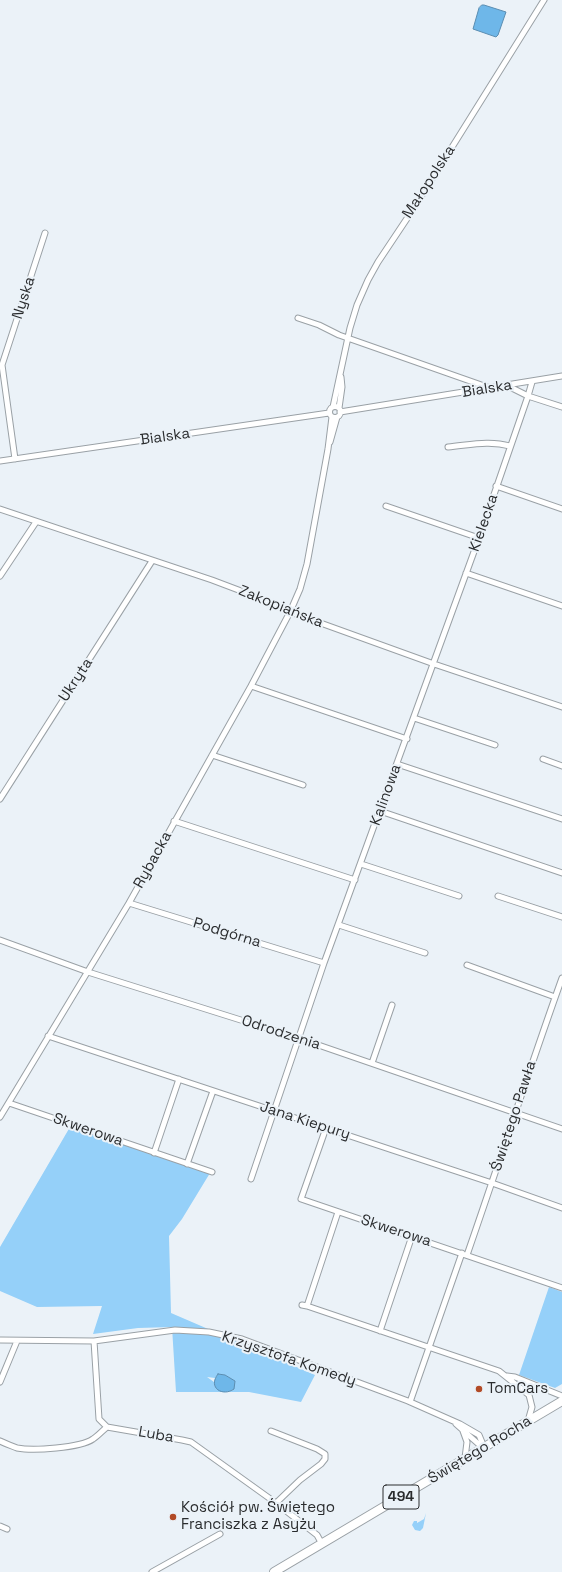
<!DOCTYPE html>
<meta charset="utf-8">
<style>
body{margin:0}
canvas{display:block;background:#ebf2f8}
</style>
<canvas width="562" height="1572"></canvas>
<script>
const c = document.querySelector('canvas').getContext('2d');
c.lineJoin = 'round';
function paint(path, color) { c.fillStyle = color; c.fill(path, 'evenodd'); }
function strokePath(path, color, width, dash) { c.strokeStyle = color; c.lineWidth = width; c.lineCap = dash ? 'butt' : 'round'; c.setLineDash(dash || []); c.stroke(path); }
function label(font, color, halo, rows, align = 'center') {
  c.font = font + ' "Space Grotesk",sans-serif'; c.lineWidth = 4; c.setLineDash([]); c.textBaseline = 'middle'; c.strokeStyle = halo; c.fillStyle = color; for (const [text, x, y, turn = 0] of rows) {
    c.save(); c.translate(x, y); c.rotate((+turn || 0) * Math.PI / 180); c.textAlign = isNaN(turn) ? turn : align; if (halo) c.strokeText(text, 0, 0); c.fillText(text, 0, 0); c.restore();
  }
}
const green = new Path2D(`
 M 70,1127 L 210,1173 L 182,1219 L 169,1236 L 171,1313 L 315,1375 L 301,1402 L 249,1392 L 176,1392 L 172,1327 L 138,1328 L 93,1334 L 102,1306 L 37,1307 L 0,1291 L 0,1247 ZM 218,1374 L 225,1375 L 235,1381 L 232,1391 L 223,1392 L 215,1387 L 214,1382 L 207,1377 L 215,1378 Z
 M 549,1287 L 562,1292 L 562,1384 L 555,1388 L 519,1375 Z
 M 426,1513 L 423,1528 L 420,1531 L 415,1530 L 412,1525 L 414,1521 L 417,1521 L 417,1523 L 424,1519 Z`);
const water = new Path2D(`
 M 482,5 L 484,5 L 506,12 L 498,35 L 496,37 L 473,29 L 479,8 Z
 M 218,1374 L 225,1375 L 235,1381 L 234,1389 C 223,1397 207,1388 218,1374 Z`);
const street = new Path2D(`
 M 298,318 L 319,325 L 339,335 L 490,388
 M 508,386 L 528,396 L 562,407
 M329.5 412a5.5 5.5 0 1 1 11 0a5.5 5.5 0 1 1-11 0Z
 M 333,407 L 350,328 L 357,305 L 368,280 L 378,262 L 414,208 L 544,0
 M 339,408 L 342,387 L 341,377
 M 340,412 L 562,376
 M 330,442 L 337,417
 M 448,447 C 470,445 489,440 510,446
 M 15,459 L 2,365 L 45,233
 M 0,461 L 329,413
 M 496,486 L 562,509
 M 386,506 L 479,538
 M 0,509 L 212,580 L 257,597 L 290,612 L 434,664 L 562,707
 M 466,573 L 562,606
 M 0,576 L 36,522
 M 251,686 L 407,739
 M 414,718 L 495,745
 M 212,755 L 303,785
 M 543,759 L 562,766
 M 397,764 L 562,819
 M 0,799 L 152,561
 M 380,811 L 562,873
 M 174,821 L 355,880
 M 361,864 L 459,896
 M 498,896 L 562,917
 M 129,903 L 324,963
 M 339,925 L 425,953
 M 0,940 L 88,972 L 298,1038 L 562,1129
 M 467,965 L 555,997
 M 48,1036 L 492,1183 L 562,1208
 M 372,1063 L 392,1005
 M 9,1103 L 212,1172
 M 0,1117 L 129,903 L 251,686 L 290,612 L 300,589 L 307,564 L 328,449 L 332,417
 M 326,1128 L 301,1199 L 562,1288
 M 154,1153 L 179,1079
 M 187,1164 L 213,1091
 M 251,1179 L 324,963 L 479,538 L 528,396 L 532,382
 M 467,1255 C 499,1163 529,1070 562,978
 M 302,1305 L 307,1306 L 499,1371 L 529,1395 L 532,1407 L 528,1421
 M 307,1306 L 338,1212
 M 380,1331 L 412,1236
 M 0,1340 L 94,1341 L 175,1330 L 209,1332 L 242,1339 L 408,1401 L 460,1424 L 479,1435 L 484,1447
 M 94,1341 L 99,1419 L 107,1427 L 182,1440 L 191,1442 L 276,1503 L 317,1535 L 322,1544
 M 507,1376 L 515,1377 L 562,1396
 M 0,1382 L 17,1341
 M 410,1402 L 462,1253
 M 456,1424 L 483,1448
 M 271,1431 L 317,1449 L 325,1454 L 325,1459 L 321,1464 L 300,1480 L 276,1503
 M 463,1431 L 467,1442 L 465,1458
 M 0,1441 C 6,1444 12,1446 17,1448 C 33,1451 80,1448 93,1439 C 98,1436 102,1431 107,1427
 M 0,1526 L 7,1529
 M 152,1572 L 220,1534`);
const primary = new Path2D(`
 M 274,1572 L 562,1401`);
const markers = [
 [479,1389,4,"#b24a26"],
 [173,1517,4,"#b24a26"]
];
const shields = [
 [401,1497,36]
];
const shieldNames = [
 ["494",401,1497]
];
const streetNames = [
 ["Małopolska",429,182,-57],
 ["Nyska",24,298,-72],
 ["Bialska",487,389,-9],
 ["Bialska",165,437,-8],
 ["Kielecka",484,523,-71],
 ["Zakopiańska",281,607,22],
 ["Ukryta",76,680,-57],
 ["Kalinowa",386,795,-70],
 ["Rybacka",153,860,-61],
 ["Podgórna",227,933,17],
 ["Odrodzenia",281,1033,18],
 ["Świętego Pawła",514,1116,-72],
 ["Jana Kiepury",305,1121,18],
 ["Skwerowa",88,1130,19],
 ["Skwerowa",396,1231,18],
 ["Krzysztofa Komedy",289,1359,19],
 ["Luba",156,1435,10],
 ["Świętego Rocha",480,1450,-31]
];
const poiNames = [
 ["TomCars",487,1389],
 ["Kościół pw. Świętego",181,1508],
 ["Franciszka z Asyżu",181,1525]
];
paint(green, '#95d0f9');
paint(water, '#6eb7e9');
strokePath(water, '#5a8db1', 1);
strokePath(street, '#9aa1a6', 7);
strokePath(primary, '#9aa1a6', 10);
strokePath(street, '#fff', 5);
strokePath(primary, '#fff', 8);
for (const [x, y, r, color] of markers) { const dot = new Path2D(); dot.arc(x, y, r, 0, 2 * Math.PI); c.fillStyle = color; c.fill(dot); strokePath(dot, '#ebf2f8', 1.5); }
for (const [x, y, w] of shields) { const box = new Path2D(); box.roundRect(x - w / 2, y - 12, w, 24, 3); c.fillStyle = '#ebf2f8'; c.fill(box); strokePath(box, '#2a2c2e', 1); }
label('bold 14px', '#2a2c2e', null, shieldNames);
label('15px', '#2a2c2e', '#ebf2f8', streetNames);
label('15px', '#2a2c2e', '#ebf2f8', poiNames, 'left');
</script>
